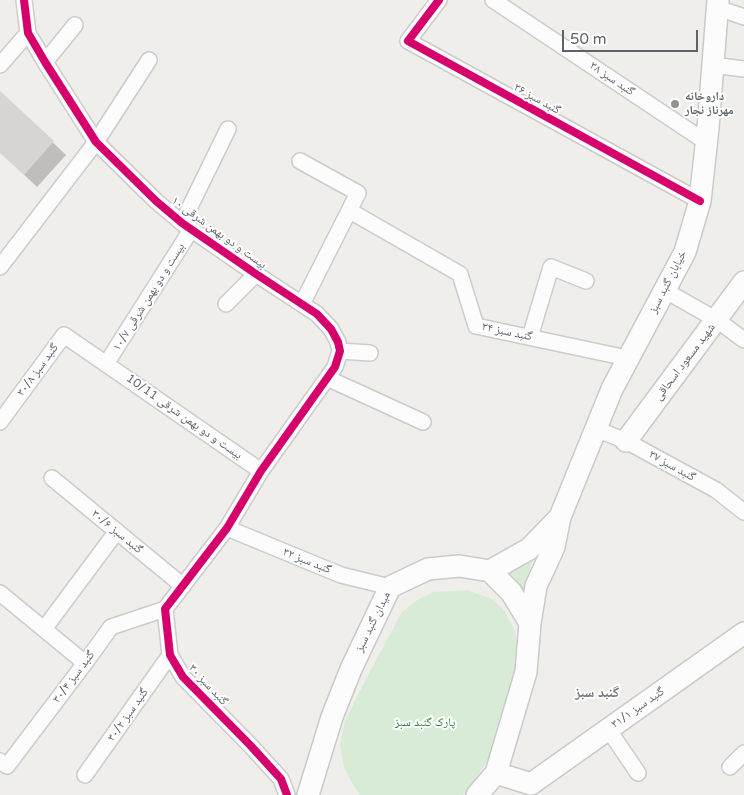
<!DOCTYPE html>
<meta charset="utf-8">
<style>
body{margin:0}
#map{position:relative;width:744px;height:795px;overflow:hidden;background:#efeeea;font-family:"Varela Round",sans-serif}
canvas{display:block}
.scale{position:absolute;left:562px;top:30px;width:136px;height:22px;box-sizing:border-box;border:2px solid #5f6368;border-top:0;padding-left:6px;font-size:15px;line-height:18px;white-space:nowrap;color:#5f6368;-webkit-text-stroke:4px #fff;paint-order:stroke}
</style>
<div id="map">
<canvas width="744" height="795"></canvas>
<div class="scale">50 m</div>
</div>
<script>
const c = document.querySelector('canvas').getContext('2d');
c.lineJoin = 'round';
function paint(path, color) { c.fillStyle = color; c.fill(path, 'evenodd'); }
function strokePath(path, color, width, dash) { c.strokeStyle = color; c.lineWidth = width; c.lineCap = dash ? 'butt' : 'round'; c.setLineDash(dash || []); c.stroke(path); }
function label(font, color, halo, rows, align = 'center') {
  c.font = font + ' "Varela Round","Noto Naskh Arabic",sans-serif'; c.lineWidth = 4; c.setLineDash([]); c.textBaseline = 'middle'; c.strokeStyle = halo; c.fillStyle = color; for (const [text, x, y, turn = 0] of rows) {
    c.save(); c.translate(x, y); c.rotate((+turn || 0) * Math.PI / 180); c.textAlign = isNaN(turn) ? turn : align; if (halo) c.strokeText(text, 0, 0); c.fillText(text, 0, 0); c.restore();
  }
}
const green = new Path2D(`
 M 533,559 L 529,572 L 526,594 L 520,586 L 498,574 C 511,571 521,567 533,559 Z
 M 467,590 L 494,600 L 505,612 L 515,631 L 519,662 L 502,723 L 489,758 L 472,785 L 463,795 L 360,795 L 354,786 L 344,768 L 340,745 L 345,721 L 368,675 L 402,612 L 416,601 L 433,592 Z`);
const shadow = new Path2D(`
 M 0,92 L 66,155 L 37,187 L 0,152 Z`);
const building = new Path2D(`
 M 0,91 L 54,141 L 24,175 L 0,153 Z`);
const street = new Path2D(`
 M 24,0 L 28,33 L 45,62 L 96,142 L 156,201 L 182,223 L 256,274 L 317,314 L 331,329 L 338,342 L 340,351 L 335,367 L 261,471 L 227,528 L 165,609 L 170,655 L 183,677 L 250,745 L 281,779 L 287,795
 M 439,0 L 408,41 L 700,201
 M 493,0 L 706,142
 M 718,8 L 744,17
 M 45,62 L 75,25
 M 0,65 L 28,33
 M 713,65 L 744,69
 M 300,161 L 358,193 L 302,304
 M 350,211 L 460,274 L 476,326 L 627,358
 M 182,223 L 228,129
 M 0,267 L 96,142 L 149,60
 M 664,290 L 717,320 L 744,340
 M 226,304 L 256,274
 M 530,337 L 551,267 L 586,281
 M 340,351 L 370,353
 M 106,364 L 191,230
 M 327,378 L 423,422
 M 0,422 L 64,335 L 261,471
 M 596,429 L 626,441 L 716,490 L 744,512
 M 52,478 L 183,586
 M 227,528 L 341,575 L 390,587
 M 0,593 L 85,663
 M 44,629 L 117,531
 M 608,729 L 638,773
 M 0,761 L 7,766 L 85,663 L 111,627 L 165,609
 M 730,767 L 744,753
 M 85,775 L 170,655`);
const secondary = new Path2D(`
 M 626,441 L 744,282
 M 560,517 L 612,389 L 685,252 L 700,201 L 708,128 L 718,0
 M 490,571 L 529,549 L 560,517 L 554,547 L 536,586 L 530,623
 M 496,773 L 531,784 L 744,633
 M 308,795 L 332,717 L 351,669 L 390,587 L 428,569 L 459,566 L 490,571 L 511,592 L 530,623 L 526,672 L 496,773 L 477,795`);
const cycleway = new Path2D(`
 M 24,0 L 28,33 L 45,62 L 96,142 L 156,201 L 182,223 L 256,274 L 317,314 L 331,329 L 338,342 L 340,351 L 335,367 L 261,471 L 227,528 L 165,609 L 170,655 L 183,677 L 250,745 L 281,779 L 287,795
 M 439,0 L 408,41 L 700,201`);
const markers = [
 [675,104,5,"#919496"]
];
const streetNames = [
 ["گنبد سبز ۳۸",612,79,34],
 ["گنبد سبز ۳۶",537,99,29],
 ["بیست و دو بهمن شرقی ۱۰",219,233,36],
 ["خیابان گنبد سبز",668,282,-63],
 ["بیست و دو بهمن شرقی ۱۰/۷",149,297,-58],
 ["گنبد سبز ۳۴",507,332,12],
 ["شهید مسعود اسحاقی",685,362,-53],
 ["گنبد سبز ۳۰/۸",38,370,-54],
 ["بیست و دو بهمن شرقی 10/11",184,417,35],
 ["گنبد سبز ۳۷",672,466,29],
 ["گنبد سبز ۳۰/۶",117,532,39],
 ["گنبد سبز ۳۲",307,561,22],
 ["میدان گنبد سبز",373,622,-64],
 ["گنبد سبز ۳۰/۴",74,677,-53],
 ["گنبد سبز ۳۰",208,685,47],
 ["گنبد سبز ۳۱/۱",638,708,-35],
 ["گنبد سبز ۳۰/۲",128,715,-55]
];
const poiNames = [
 ["داروخانه",685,97],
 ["مهرناز نجار",685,111]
];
const parkNames = [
 ["پارک گنبد سبز",425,723]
];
const neighbourhoodNames = [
 ["گنبد سبز",597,693]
];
paint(green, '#d8ebd6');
paint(shadow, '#0003');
paint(building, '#d6d5d3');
strokePath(street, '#cbcccc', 18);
strokePath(secondary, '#cacacb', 24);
strokePath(street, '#fdfcfc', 15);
strokePath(secondary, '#fdfcfc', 21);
strokePath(cycleway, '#d6006c', 8);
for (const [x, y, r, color] of markers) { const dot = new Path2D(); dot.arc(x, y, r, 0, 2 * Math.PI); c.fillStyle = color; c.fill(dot); strokePath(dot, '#fff', 2); }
label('12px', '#5f6368', '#fff', streetNames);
label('bold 12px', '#5f6368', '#fff', poiNames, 'left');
label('12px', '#348238', '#fff', parkNames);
label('bold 14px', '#70757a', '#fff', neighbourhoodNames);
</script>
